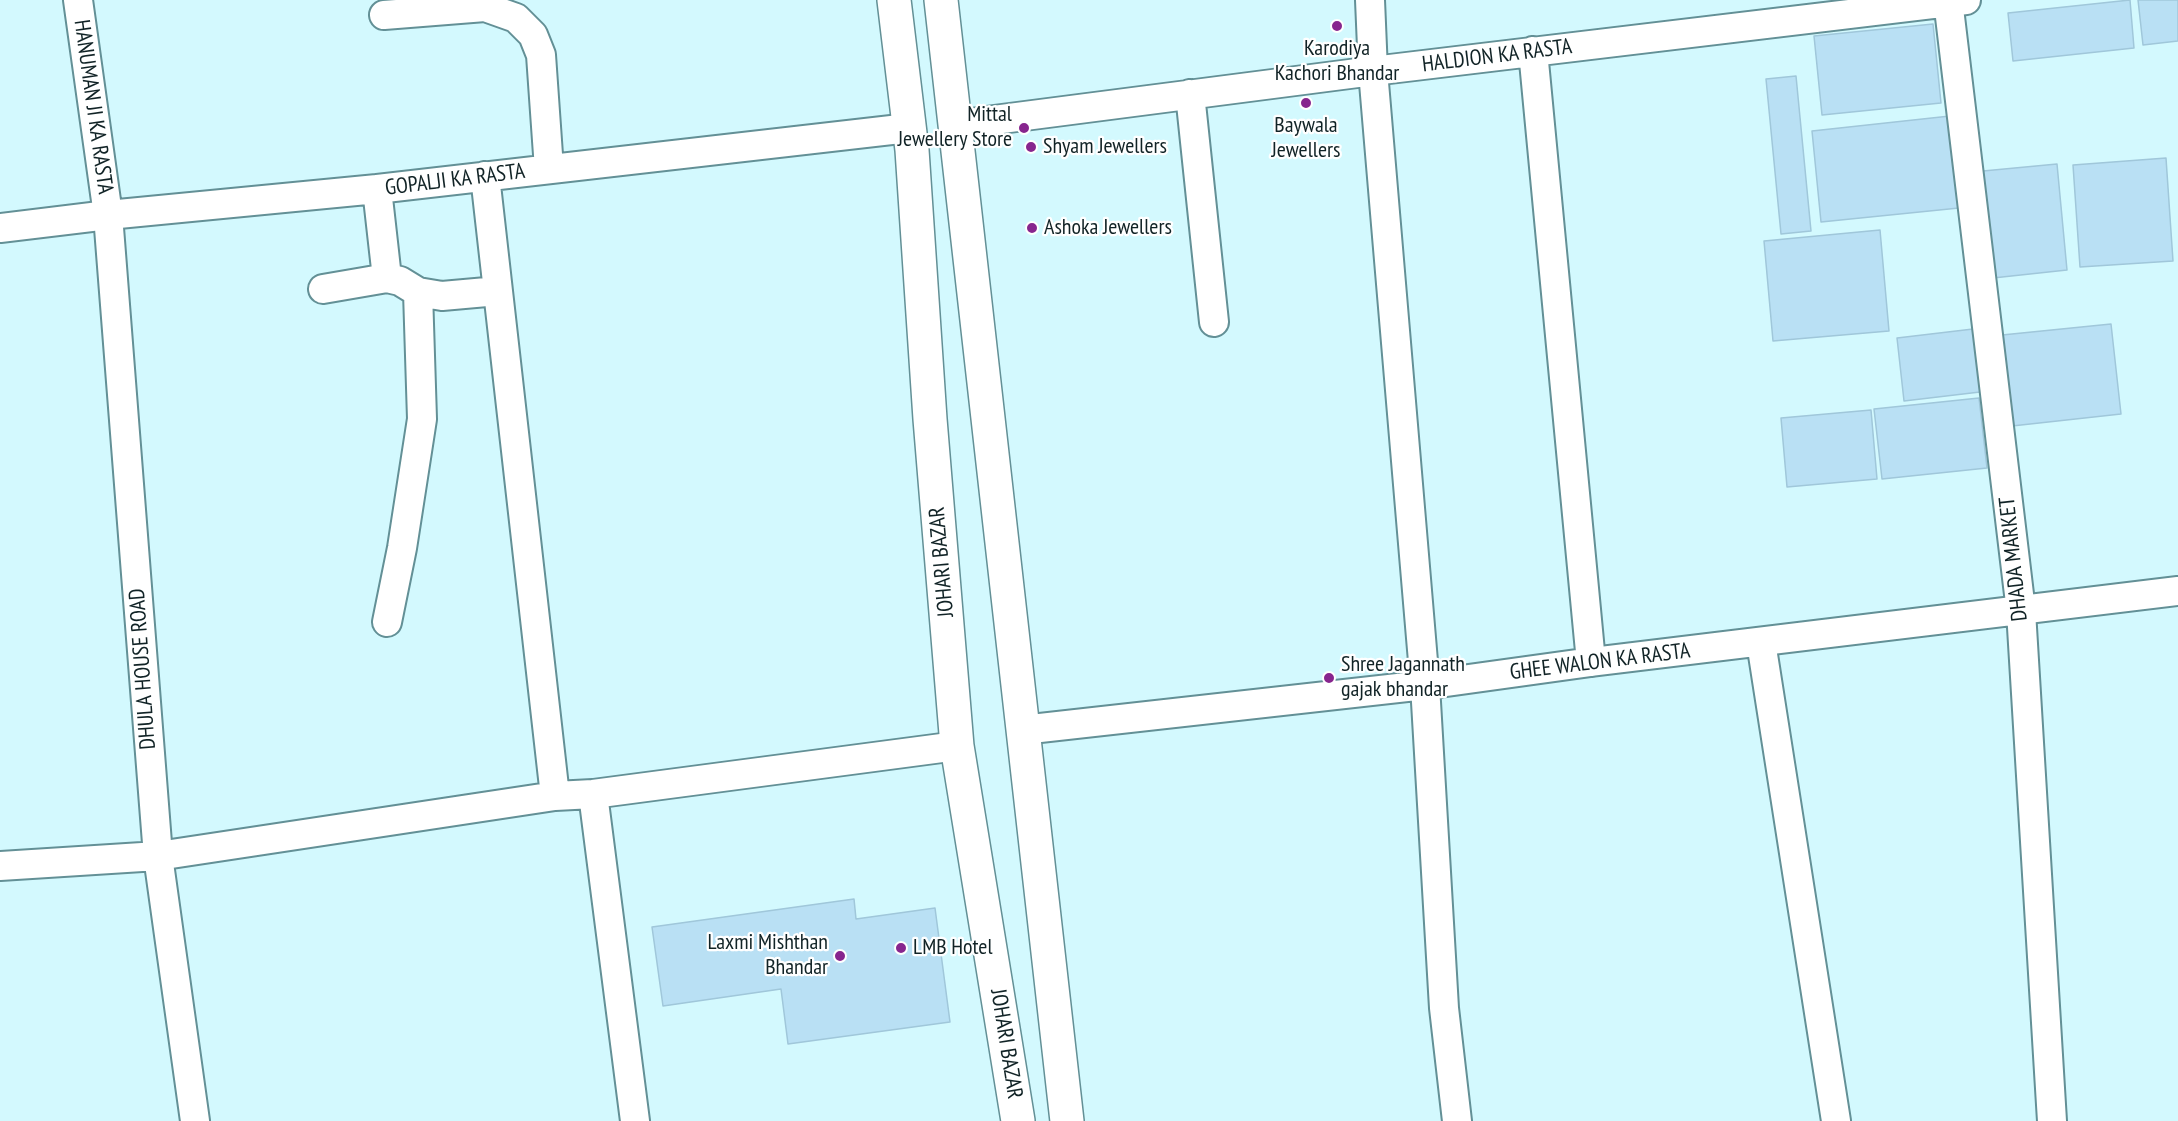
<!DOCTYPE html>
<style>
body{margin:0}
canvas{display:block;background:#d3f9fe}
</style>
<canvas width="2178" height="1121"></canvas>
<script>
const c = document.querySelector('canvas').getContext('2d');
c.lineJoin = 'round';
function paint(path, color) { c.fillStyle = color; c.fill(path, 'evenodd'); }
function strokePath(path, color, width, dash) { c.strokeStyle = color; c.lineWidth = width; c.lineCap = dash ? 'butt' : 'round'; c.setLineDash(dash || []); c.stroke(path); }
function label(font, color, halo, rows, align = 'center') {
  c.font = font + ' "PT Sans Narrow",sans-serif'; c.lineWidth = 4.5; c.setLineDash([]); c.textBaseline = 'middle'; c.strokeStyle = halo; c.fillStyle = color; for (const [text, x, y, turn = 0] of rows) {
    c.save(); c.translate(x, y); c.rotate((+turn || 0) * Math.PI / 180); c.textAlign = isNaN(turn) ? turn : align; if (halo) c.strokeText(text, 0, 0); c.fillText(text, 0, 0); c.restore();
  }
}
const building = new Path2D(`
 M 2130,0 L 2134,48 L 2013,61 L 2008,13 Z
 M 2138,0 L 2178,0 L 2178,41 L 2143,45 Z
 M 1933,24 L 1941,103 L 1822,115 L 1814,36 Z
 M 1796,76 L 1811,231 L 1781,234 L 1766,79 Z
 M 1950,116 L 1959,208 L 1821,222 L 1812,131 Z
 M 2166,158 L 2173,261 L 2080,267 L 2073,165 Z
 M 2057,164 L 2067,270 L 1993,278 L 1983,171 Z
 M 1880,230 L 1889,331 L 1773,341 L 1764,241 Z
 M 2111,324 L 2121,414 L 2012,426 L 2002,335 Z
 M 1973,329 L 1980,392 L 1904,401 L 1897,338 Z
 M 1979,398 L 1987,468 L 1882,479 L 1874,409 Z
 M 1871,410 L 1877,479 L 1787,487 L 1781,418 Z
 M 854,899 L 856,919 L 935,908 L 950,1022 L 788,1044 L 781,989 L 663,1006 L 652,927 Z`);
const street = new Path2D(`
 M 78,0 L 108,215 L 158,856 L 195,1121
 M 1370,0 L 1373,71 L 1425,685 L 1444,1008 L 1457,1121
 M 1948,0 L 2021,611 L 2052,1121
 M 384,15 L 485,7 L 516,18 L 533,35 L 541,55 L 549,169
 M 1533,51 L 1591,662
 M 1190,94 L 1214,322
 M 955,125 L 1373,71 L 1966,0
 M 485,176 L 555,796
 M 377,189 L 387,278
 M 0,228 L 108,215 L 377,189 L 909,128
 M 323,289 L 387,278 L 400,281 L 418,292 L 442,296 L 498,291
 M 387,622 L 402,548 L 422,419 L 418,292
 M 1761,642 L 1836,1121
 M 1022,730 L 1425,685 L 1591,662 L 2178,591
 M 593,794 L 635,1121
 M 0,866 L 158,856 L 555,796 L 593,794 L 957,746`);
const secondary = new Path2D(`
 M 894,0 L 912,150 L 930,419 L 957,746 L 1018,1121
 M 941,0 L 1067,1121`);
const markers = [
 [1337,26,6,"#87258e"],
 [1306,103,6,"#87258e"],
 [1024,128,6,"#87258e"],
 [1031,147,6,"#87258e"],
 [1032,228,6,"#87258e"],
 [1329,678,6,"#87258e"],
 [901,948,6,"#87258e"],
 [840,956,6,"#87258e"]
];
const poiNames = [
 ["Karodiya",1337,49,"center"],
 ["Kachori Bhandar",1337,74,"center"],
 ["Mittal",1012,115,"right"],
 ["Jewellery Store",1012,140,"right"],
 ["Baywala",1306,126,"center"],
 ["Jewellers",1306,151,"center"],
 ["Shyam Jewellers",1043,147],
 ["Ashoka Jewellers",1044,228],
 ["Shree Jagannath",1341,665],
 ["gajak bhandar",1341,690],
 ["Laxmi Mishthan",828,943,"right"],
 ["Bhandar",828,968,"right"],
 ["LMB Hotel",913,948]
];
const streetNames = [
 ["HALDION KA RASTA",1497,56,-7],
 ["HANUMAN JI KA RASTA",93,107,82],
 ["GOPALJI KA RASTA",455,180,-7],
 ["DHADA MARKET",2014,559,-96],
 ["JOHARI BAZAR",942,562,-95],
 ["GHEE WALON KA RASTA",1600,662,-7],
 ["DHULA HOUSE ROAD",143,669,-94],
 ["JOHARI BAZAR",1006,1044,81]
];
paint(building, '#b9e0f4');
strokePath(building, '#a0c7da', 1.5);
strokePath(street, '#639096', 32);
strokePath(secondary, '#639096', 36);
strokePath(street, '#fff', 28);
strokePath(secondary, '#fff', 33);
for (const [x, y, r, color] of markers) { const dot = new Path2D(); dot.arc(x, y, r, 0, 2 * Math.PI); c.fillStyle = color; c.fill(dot); strokePath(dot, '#fff', 2); }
label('22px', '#112326', '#fff', poiNames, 'left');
label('22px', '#112326', '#fff', streetNames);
</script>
